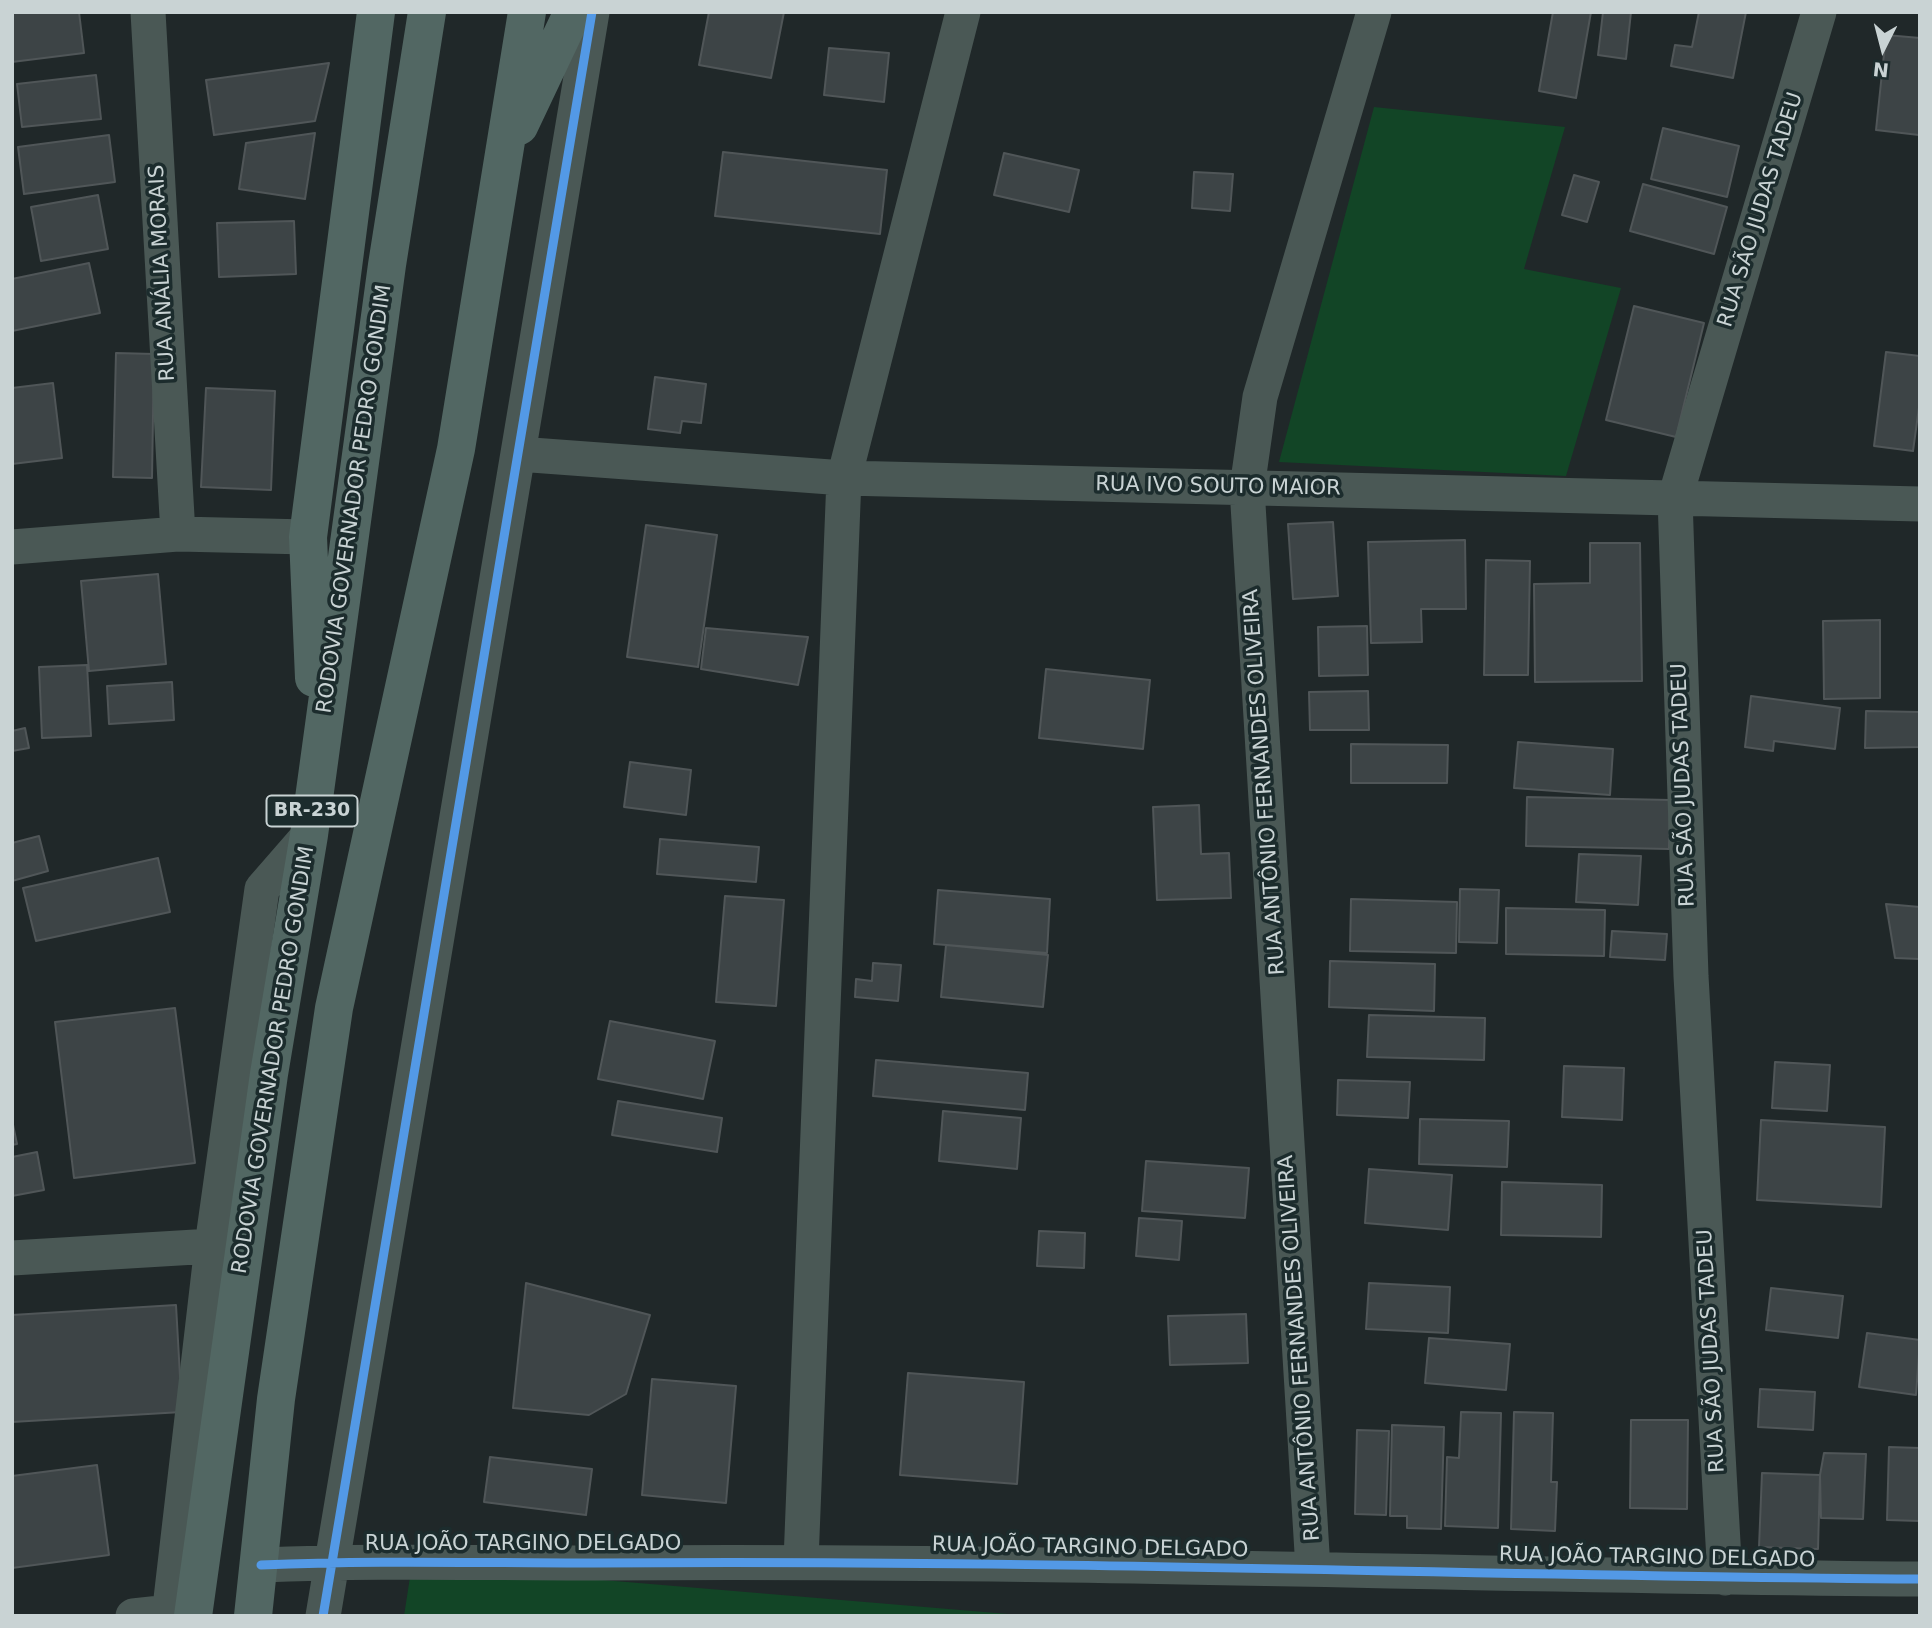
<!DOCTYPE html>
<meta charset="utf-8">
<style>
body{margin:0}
#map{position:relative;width:1932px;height:1628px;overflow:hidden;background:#202829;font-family:"DejaVu Sans",sans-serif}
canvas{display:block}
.frame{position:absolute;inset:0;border:14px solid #c9d3d4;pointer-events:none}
.north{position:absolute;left:1848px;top:14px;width:70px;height:70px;-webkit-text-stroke:5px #1c2c2d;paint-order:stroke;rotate:186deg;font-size:19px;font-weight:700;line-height:28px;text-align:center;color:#c9d3d4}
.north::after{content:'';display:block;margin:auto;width:24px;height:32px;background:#c9d3d4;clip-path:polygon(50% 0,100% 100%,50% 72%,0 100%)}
</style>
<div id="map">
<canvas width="1932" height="1628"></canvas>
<div class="frame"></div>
<div class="north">N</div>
</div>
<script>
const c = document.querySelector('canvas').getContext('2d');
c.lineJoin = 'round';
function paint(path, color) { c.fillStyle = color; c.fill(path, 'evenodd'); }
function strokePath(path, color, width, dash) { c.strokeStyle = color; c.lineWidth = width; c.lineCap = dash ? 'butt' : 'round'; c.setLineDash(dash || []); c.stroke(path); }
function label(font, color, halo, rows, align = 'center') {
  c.font = font + ' "DejaVu Sans",sans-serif'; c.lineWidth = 7; c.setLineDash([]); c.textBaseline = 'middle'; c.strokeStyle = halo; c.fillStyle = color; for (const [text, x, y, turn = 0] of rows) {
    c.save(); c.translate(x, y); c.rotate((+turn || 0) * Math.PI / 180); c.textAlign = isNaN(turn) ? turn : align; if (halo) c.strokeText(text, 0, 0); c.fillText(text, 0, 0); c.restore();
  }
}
const green = new Path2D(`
 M 1374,107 L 1565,127 L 1524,269 L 1621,288 L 1566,476 L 1279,462 Z
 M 412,1564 L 1032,1616 L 404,1616 Z`);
const building = new Path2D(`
 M 12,12 L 79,12 L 84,53 L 12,62 Z
 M 709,12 L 784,12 L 771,78 L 699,65 Z
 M 1553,12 L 1591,12 L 1576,98 L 1539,91 Z
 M 1603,12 L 1631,12 L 1626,59 L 1598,55 Z
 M 1699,12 L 1746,12 L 1733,78 L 1671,66 L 1675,45 L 1692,47 Z
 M 1886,35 L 1920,38 L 1919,135 L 1876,130 Z
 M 829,48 L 889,53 L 884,102 L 824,95 Z
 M 329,63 L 315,121 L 214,135 L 206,80 Z
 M 96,75 L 101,119 L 22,127 L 17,84 Z
 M 1663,128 L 1739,146 L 1727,197 L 1651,179 Z
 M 315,133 L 305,199 L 239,189 L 246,143 Z
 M 109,135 L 115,182 L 24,194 L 18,147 Z
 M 723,152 L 887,170 L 880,234 L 715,216 Z
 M 1004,153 L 1079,170 L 1069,212 L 994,195 Z
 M 1194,172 L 1233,174 L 1230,211 L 1192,208 Z
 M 1574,175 L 1599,182 L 1587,222 L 1562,215 Z
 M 1643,184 L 1727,207 L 1714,254 L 1630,231 Z
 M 98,195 L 108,249 L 41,261 L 31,207 Z
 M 294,221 L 296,274 L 219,277 L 217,223 Z
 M 89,263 L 100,313 L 12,331 L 12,279 Z
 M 1634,306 L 1704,323 L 1676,437 L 1606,420 Z
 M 1886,352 L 1920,356 L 1920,400 L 1913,451 L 1874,446 Z
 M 116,353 L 154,354 L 152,478 L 113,477 Z
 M 655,377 L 706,384 L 701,423 L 682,421 L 680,433 L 648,429 Z
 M 53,383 L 62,458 L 12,464 L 12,388 Z
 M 206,388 L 275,391 L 271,490 L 201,487 Z
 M 1333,522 L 1338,596 L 1293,599 L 1288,524 Z
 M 646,525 L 717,535 L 698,667 L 627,657 Z
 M 1465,540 L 1466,609 L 1421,609 L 1422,642 L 1371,643 L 1368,542 Z
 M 1590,543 L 1640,543 L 1642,681 L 1535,682 L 1534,584 L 1590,583 Z
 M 1486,560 L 1530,561 L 1528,675 L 1484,675 Z
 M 158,574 L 166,664 L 89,671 L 81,581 Z
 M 1880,620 L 1880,698 L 1824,699 L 1823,621 Z
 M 1367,626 L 1368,675 L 1319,676 L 1318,627 Z
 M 706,628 L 808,637 L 798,685 L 701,669 Z
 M 87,665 L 91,736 L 42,738 L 39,667 Z
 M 1046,669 L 1150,680 L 1143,749 L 1039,738 Z
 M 172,682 L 174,720 L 109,724 L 107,686 Z
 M 1368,691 L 1369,730 L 1310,730 L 1309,692 Z
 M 1751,696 L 1840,708 L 1835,749 L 1774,741 L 1773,751 L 1745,747 Z
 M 1866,711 L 1920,712 L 1920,747 L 1865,748 Z
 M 25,728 L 29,748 L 12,751 L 12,731 Z
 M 1518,742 L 1613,749 L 1610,795 L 1514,788 Z
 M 1351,744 L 1448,745 L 1447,783 L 1351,783 Z
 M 630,762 L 691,770 L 686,815 L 624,807 Z
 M 1527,797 L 1670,800 L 1669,849 L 1526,846 Z
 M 1199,805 L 1201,854 L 1229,853 L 1231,898 L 1157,900 L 1153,807 Z
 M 39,836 L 48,871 L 12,881 L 12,843 Z
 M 660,839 L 759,847 L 756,882 L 657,874 Z
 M 1579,854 L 1641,856 L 1638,905 L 1576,902 Z
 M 158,858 L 170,912 L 36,941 L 23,888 Z
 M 1460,889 L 1499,890 L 1497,943 L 1459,942 Z
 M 938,890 L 1050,899 L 1047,953 L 934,944 Z
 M 725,896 L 784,900 L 776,1006 L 716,1002 Z
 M 1351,899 L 1457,902 L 1456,953 L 1350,951 Z
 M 1886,904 L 1920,907 L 1920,959 L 1895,958 Z
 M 1506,908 L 1605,910 L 1604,956 L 1506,954 Z
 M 1612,931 L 1667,934 L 1665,960 L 1610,957 Z
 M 946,945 L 1048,955 L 1043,1007 L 941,997 Z
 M 1330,961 L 1435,964 L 1434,1011 L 1329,1007 Z
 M 873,963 L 901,965 L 898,1001 L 855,997 L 856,979 L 872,981 Z
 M 175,1008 L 195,1163 L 74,1178 L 55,1022 Z
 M 1369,1015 L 1485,1018 L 1484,1060 L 1367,1057 Z
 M 610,1021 L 715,1041 L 703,1099 L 598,1079 Z
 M 876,1060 L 1028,1073 L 1025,1110 L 873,1096 Z
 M 1775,1062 L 1830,1065 L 1827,1111 L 1772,1108 Z
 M 1564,1066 L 1624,1068 L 1622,1120 L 1562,1117 Z
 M 1338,1080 L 1410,1082 L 1408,1118 L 1337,1115 Z
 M 618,1101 L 722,1118 L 717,1152 L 612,1135 Z
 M 943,1111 L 1021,1118 L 1017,1169 L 939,1161 Z
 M 1420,1119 L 1509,1121 L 1507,1167 L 1419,1164 Z
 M 12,1120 L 17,1144 L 12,1145 Z
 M 1761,1120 L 1885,1127 L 1881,1207 L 1757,1200 Z
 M 37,1152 L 44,1190 L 12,1196 L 12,1157 Z
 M 1146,1161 L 1249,1168 L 1245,1218 L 1142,1211 Z
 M 1369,1169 L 1452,1175 L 1448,1230 L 1365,1223 Z
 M 1502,1182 L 1602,1185 L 1601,1237 L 1501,1235 Z
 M 1139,1218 L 1182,1221 L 1179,1260 L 1136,1256 Z
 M 1039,1231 L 1085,1233 L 1084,1268 L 1037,1266 Z
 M 526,1283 L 650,1315 L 626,1394 L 589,1415 L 513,1408 Z
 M 1369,1283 L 1450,1287 L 1448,1333 L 1366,1329 Z
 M 1771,1288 L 1843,1296 L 1838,1338 L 1766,1330 Z
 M 176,1305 L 182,1412 L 12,1422 L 12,1315 Z
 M 1246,1314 L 1248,1363 L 1170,1365 L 1168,1316 Z
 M 1867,1333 L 1920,1340 L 1916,1395 L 1859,1387 Z
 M 1429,1338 L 1510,1344 L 1506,1390 L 1425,1383 Z
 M 908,1373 L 1024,1382 L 1017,1484 L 900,1475 Z
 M 652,1379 L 736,1386 L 726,1503 L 642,1495 Z
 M 1760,1389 L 1815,1392 L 1813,1430 L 1758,1427 Z
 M 1461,1412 L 1501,1413 L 1498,1528 L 1445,1526 L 1447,1457 L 1459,1458 Z
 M 1514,1412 L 1553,1413 L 1551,1482 L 1557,1482 L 1555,1531 L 1511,1529 Z
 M 1631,1420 L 1688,1420 L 1687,1509 L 1630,1508 Z
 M 1392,1425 L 1444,1427 L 1441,1529 L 1407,1528 L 1407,1516 L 1390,1516 Z
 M 1357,1430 L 1389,1431 L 1386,1515 L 1355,1514 Z
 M 1889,1447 L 1920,1448 L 1920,1521 L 1887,1520 Z
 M 1824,1453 L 1866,1454 L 1863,1519 L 1821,1518 L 1820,1475 Z
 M 490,1457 L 592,1469 L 586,1515 L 484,1502 Z
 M 97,1465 L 109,1555 L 12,1568 L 12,1476 Z
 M 1762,1473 L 1820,1475 L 1818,1549 L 1759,1547 Z`);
const street = new Path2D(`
 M 148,12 L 178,534
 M 518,454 L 844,478 L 1920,504
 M 12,547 L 178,534 L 308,537
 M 12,1258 L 212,1246
 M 801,1561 L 844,478 L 963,12
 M 261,1565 C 372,1560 483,1563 594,1563 C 1036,1559 1478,1576 1920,1579
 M 1313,1569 L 1247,488 L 1260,397 L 1374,12
 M 1725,1578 L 1691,976 L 1675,498 L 1819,12
 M 133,1616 L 170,1612
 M 169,1616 L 212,1246 L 262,889 L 309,835
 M 323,1616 L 592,12`);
const highway = new Path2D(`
 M 519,126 L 573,12
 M 314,678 L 308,537 L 376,12
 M 193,1616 L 269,1074 L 309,835 L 387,265 L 427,12
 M 253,1616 L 276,1399 L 334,1008 L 456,449 L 527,12`);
const cycleway = new Path2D(`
 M 261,1565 C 372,1560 483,1563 594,1563 C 1036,1559 1478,1576 1920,1579
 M 323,1616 L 592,12`);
const shields = [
 [312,811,91]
];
const shieldNames = [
 ["BR-230",312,811]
];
const streetNames = [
 ["RUA SÃO JUDAS TADEU",1761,210,-73],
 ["RUA ANÁLIA MORAIS",163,273,-93],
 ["RUA IVO SOUTO MAIOR",1218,487,1],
 ["RODOVIA GOVERNADOR PEDRO GONDIM",355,499,-82],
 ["RUA ANTÔNIO FERNANDES OLIVEIRA",1265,782,-94],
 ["RUA SÃO JUDAS TADEU",1684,785,-92],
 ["RODOVIA GOVERNADOR PEDRO GONDIM",274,1060,-81],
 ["RUA ANTÔNIO FERNANDES OLIVEIRA",1300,1348,-94],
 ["RUA SÃO JUDAS TADEU",1712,1351,-93],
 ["RUA JOÃO TARGINO DELGADO",523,1545],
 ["RUA JOÃO TARGINO DELGADO",1090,1548,1],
 ["RUA JOÃO TARGINO DELGADO",1657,1558,1]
];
paint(green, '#124526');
paint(building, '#3d4446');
strokePath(building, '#505658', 2);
strokePath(street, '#4a5855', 35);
strokePath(highway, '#526763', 38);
strokePath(cycleway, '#5399e6', 9);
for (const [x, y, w] of shields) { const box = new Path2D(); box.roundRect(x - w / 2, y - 15.5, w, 31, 5); c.fillStyle = '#1c2c2d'; c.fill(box); strokePath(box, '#c9d3d4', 2); }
label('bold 19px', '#c9d3d4', null, shieldNames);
label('21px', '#c9d3d4', '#1c2c2d', streetNames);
</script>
